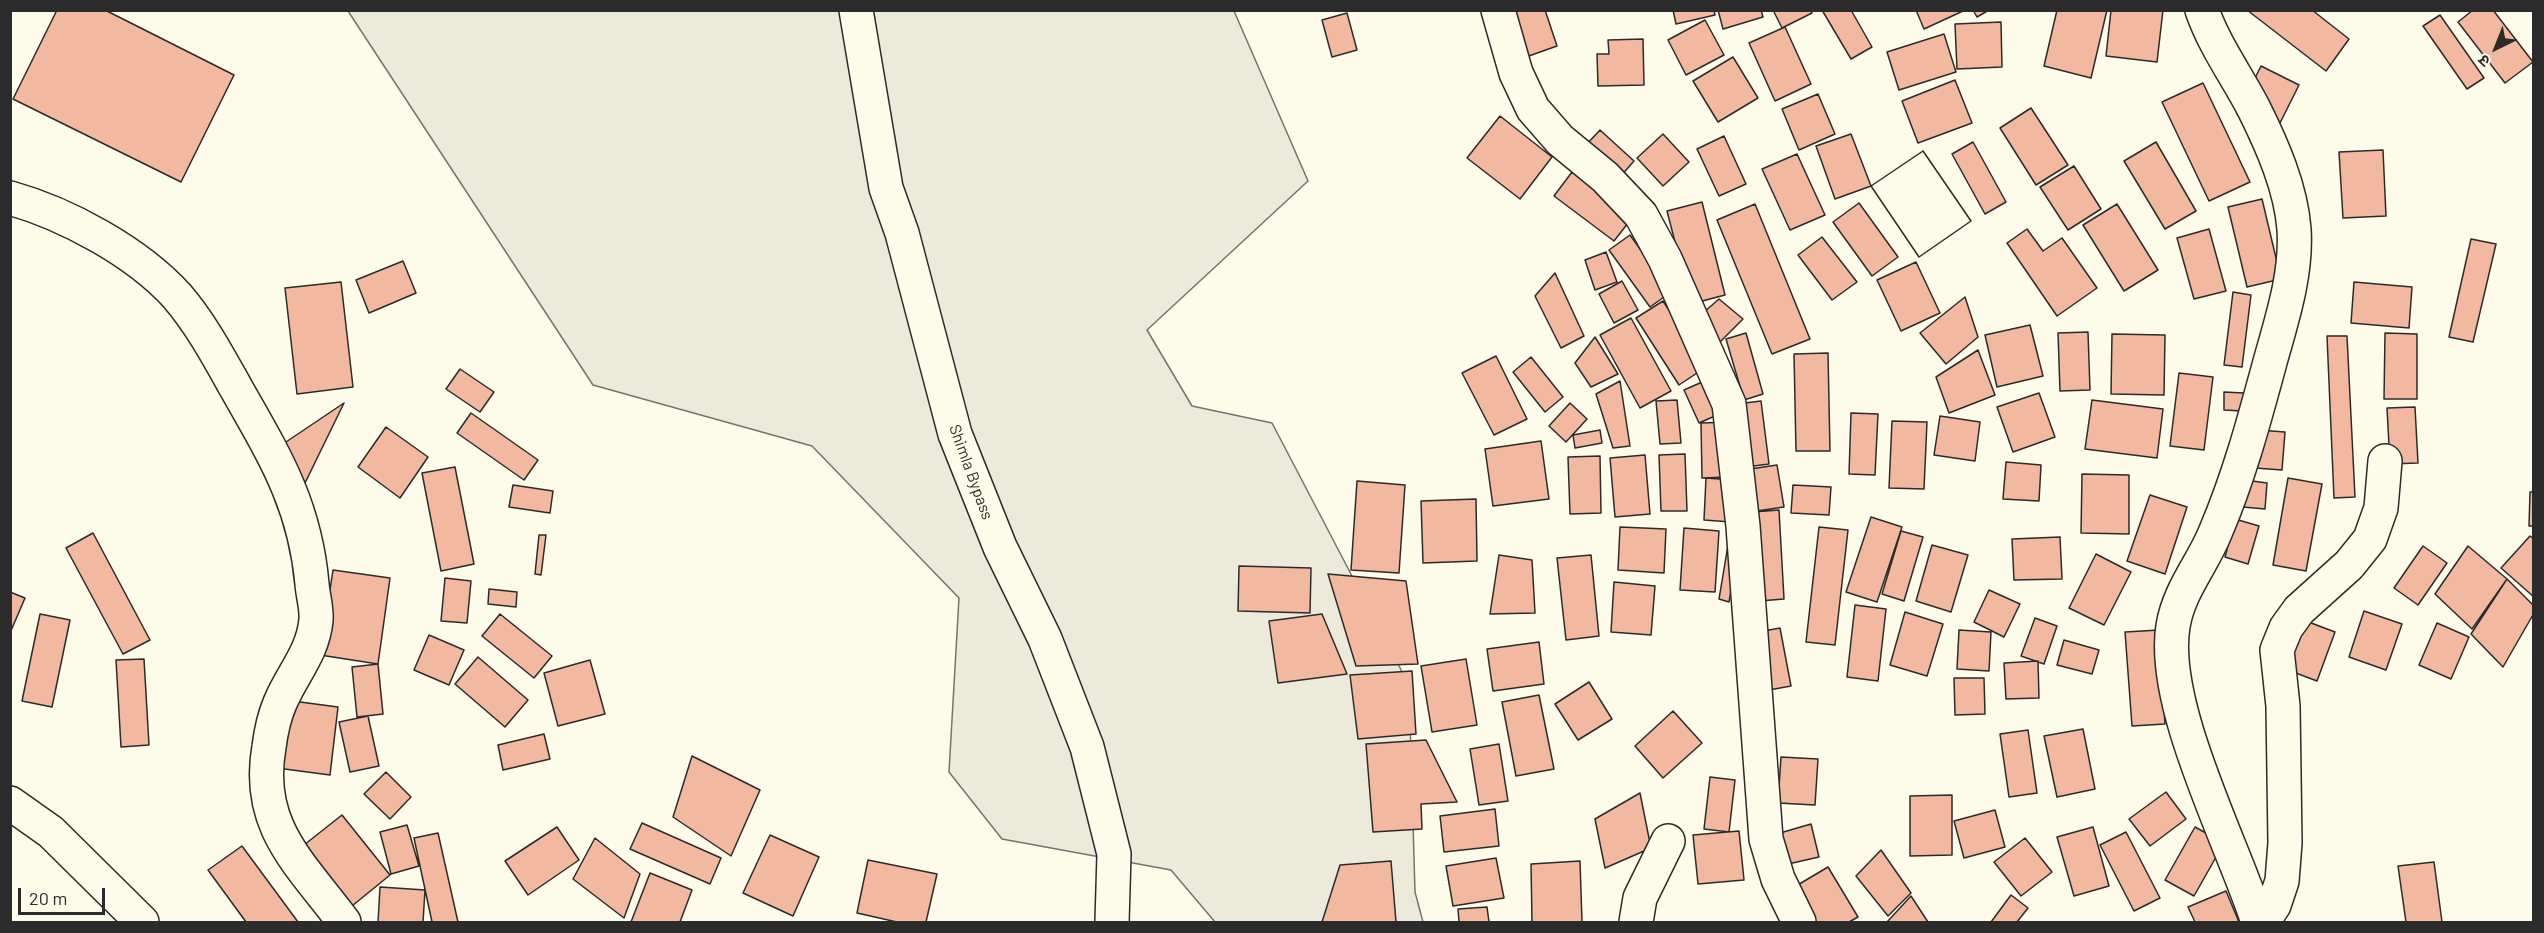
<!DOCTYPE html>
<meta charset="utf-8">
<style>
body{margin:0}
#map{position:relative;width:2544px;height:933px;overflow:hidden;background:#fdfbea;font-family:Barlow,"Noto Sans Devanagari",sans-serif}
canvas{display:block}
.frame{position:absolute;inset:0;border:12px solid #2b2b2b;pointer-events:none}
.north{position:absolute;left:2466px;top:18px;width:60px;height:60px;-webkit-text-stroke:4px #fdfbea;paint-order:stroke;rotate:223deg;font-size:16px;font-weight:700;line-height:24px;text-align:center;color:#2b2b2b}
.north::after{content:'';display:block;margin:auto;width:21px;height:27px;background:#2b2b2b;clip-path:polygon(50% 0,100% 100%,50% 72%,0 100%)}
.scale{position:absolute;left:18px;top:888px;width:87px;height:27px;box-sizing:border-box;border:3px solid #2b2b2b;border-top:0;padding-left:8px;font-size:18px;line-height:21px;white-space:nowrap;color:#2b2b2b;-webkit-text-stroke:4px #fdfbea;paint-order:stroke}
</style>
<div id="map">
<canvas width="2544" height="933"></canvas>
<div class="frame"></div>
<div class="north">उ</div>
<div class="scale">20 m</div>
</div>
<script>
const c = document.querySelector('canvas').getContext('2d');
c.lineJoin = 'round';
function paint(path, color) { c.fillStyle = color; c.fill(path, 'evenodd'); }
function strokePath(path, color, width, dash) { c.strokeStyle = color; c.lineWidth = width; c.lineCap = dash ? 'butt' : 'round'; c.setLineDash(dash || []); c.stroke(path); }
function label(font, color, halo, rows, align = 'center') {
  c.font = font + ' Barlow,sans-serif'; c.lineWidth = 4.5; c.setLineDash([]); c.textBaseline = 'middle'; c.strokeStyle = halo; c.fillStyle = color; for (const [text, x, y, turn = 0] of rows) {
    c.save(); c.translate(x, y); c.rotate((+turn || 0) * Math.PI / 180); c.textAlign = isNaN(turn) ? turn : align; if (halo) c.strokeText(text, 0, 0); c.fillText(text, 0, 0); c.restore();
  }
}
const green = new Path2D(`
 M 348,11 L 1234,11 L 1308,181 L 1147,330 L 1192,406 L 1272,423 L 1409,685 L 1415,892 L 1423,922 L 1215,922 L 1171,870 L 1002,839 L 949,772 L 959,598 L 812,446 L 593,385 Z`);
const building = new Path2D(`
 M 57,10 L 105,10 L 234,75 L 181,182 L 13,99 Z
 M 1509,10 L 1545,10 L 1557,46 L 1526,57 Z
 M 1673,10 L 1714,10 L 1715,15 L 1676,24 Z
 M 1718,10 L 1761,10 L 1763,17 L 1723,29 Z
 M 1773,10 L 1810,10 L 1812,13 L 1782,28 Z
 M 1822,10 L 1851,10 L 1872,47 L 1851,59 Z
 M 1916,10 L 1962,10 L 1963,11 L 1924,29 Z
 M 1973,10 L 1989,10 L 1977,17 Z
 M 2057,10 L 2107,10 L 2091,78 L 2044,66 Z
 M 2111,10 L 2163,10 L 2157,62 L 2106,56 Z
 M 2247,10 L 2312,10 L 2349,39 L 2326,71 Z
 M 2473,10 L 2493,10 L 2533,62 L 2505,83 L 2458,22 Z
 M 1347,13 L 1357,50 L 1332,57 L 1322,20 Z
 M 2440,15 L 2484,78 L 2467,89 L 2423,26 Z
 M 1705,20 L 1724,55 L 1686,75 L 1668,40 Z
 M 2001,22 L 2002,67 L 1957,69 L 1955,24 Z
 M 1785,27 L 1811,84 L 1775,101 L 1749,43 Z
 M 1944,34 L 1956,72 L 1899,90 L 1887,52 Z
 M 1643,39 L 1644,85 L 1598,86 L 1597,54 L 1609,54 L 1608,40 Z
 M 1733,57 L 1758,98 L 1718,122 L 1693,81 Z
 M 2261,66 L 2299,85 L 2275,133 L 2237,114 Z
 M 1955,80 L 1972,123 L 1918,143 L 1902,101 Z
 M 2203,83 L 2250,182 L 2209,201 L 2162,102 Z
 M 1818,94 L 1835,134 L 1799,150 L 1782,109 Z
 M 2031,108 L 2068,165 L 2036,185 L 2000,128 Z
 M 1500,116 L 1552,157 L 1520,199 L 1467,158 Z
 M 1600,130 L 1634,161 L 1620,177 L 1585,146 Z
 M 1663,134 L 1689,162 L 1663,186 L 1637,158 Z
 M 1851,134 L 1871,186 L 1835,199 L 1816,146 Z
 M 1724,136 L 1746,184 L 1719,196 L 1697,149 Z
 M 1973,142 L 2006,202 L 1985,214 L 1952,154 Z
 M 2156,142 L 2196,211 L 2165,229 L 2124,161 Z
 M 2383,150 L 2386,216 L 2343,218 L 2339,152 Z
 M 1923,151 L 1971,221 L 1919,257 L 1871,186 Z
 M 1923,151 L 1971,221 L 1919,257 L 1871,186 Z
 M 1797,154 L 1825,215 L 1790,230 L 1762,169 Z
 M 2074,166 L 2101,209 L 2068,230 L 2040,187 Z
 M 1572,172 L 1632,218 L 1614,241 L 1554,196 Z
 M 2262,199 L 2281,279 L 2247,287 L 2228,207 Z
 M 1702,202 L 1725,295 L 1691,304 L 1667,211 Z
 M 1859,203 L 1898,257 L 1872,276 L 1833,222 Z
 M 1755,204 L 1810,339 L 1772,354 L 1717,220 Z
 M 2117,204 L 2158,270 L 2124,291 L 2083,225 Z
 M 2027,229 L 2043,251 L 2062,238 L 2097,288 L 2057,316 L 2007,243 Z
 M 2209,229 L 2226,291 L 2194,299 L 2177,238 Z
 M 1630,235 L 1671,292 L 1650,307 L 1609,250 Z
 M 1822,237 L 1857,282 L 1832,300 L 1798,255 Z
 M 2471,239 L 2496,244 L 2473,342 L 2449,337 Z
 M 1606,252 L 1617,282 L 1595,290 L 1585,260 Z
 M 403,261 L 416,293 L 369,313 L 356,280 Z
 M 1916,262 L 1940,313 L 1901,331 L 1877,280 Z
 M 1555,273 L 1584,336 L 1561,348 L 1535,296 Z
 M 1622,281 L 1638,310 L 1614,323 L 1599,294 Z
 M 341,282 L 353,387 L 297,394 L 285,288 Z
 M 2354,282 L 2412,287 L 2409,328 L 2351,323 Z
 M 2233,292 L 2251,295 L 2242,367 L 2224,365 Z
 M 1965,297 L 1978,337 L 1946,364 L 1920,333 Z
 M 1719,299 L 1743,319 L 1717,345 L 1696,319 Z
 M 1663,301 L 1706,367 L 1679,385 L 1636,318 Z
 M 1631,318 L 1671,391 L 1640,408 L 1600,335 Z
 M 2030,325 L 2043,376 L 1997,387 L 1985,335 Z
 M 2088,332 L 2090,390 L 2060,391 L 2058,333 Z
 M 1746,333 L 1763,394 L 1744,400 L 1726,339 Z
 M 2385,333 L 2417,334 L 2417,399 L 2384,399 Z
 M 2112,334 L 2165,335 L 2164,395 L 2111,394 Z
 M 2327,336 L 2347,336 L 2355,497 L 2334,498 Z
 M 1595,337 L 1618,374 L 1591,387 L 1575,363 Z
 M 1978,350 L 1995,395 L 1949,413 L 1936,377 Z
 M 1828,353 L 1830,451 L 1796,451 L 1794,354 Z
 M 1496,356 L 1527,419 L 1494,435 L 1462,373 Z
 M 1531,357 L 1563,397 L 1545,412 L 1513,372 Z
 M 460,369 L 494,392 L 480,412 L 446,389 Z
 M 2179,373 L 2213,377 L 2204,450 L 2170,446 Z
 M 1709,379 L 1724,412 L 1699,423 L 1684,390 Z
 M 1620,381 L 1630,446 L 1613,448 L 1596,394 Z
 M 2224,392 L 2244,393 L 2243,411 L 2224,410 Z
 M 2039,393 L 2055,437 L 2013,452 L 1997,407 Z
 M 1677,400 L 1681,443 L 1660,444 L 1656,401 Z
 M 2092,400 L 2163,409 L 2157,458 L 2085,449 Z
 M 1761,401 L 1769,464 L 1746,467 L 1737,404 Z
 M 344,403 L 305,483 L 280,446 Z
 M 1570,403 L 1587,419 L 1566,442 L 1549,426 Z
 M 2415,407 L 2418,463 L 2390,464 L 2387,408 Z
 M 471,413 L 538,460 L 524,480 L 457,433 Z
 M 1851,413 L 1878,414 L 1875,475 L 1849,474 Z
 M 1940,416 L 1980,422 L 1975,461 L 1934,455 Z
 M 1892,421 L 1927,422 L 1924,489 L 1889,488 Z
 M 1728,422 L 1730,477 L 1702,478 L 1701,423 Z
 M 386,427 L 428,457 L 400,498 L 358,467 Z
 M 1600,430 L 1602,443 L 1575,448 L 1573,435 Z
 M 2258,430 L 2285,432 L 2282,470 L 2255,468 Z
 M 1541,441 L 1549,499 L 1493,506 L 1485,449 Z
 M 1685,454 L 1687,511 L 1661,511 L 1659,455 Z
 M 1645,455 L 1650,514 L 1615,517 L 1610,458 Z
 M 1600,456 L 1601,513 L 1570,514 L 1568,457 Z
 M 2006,462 L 2041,465 L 2039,501 L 2003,499 Z
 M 1777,465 L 1784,507 L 1743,513 L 1737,471 Z
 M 455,467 L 474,564 L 441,571 L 422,473 Z
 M 2082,474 L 2129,475 L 2129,534 L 2081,533 Z
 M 1706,478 L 1733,480 L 1731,522 L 1704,520 Z
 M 2288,478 L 2322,484 L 2306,571 L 2273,565 Z
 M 2245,480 L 2267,483 L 2265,509 L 2243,507 Z
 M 1357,481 L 1405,485 L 1399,573 L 1351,570 Z
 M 513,485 L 553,491 L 550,513 L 509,507 Z
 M 1793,485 L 1831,487 L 1829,515 L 1791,513 Z
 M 2530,492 L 2534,492 L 2534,526 L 2529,526 Z
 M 2150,495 L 2187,507 L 2165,574 L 2127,561 Z
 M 1476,499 L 1477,561 L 1423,563 L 1421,501 Z
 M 1779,510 L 1784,599 L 1759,601 L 1753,512 Z
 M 1871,517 L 1902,527 L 1877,602 L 1846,592 Z
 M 2235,519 L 2259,526 L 2248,564 L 2225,557 Z
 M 1620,527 L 1666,529 L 1664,573 L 1618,570 Z
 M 1731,527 L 1741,529 L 1729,602 L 1719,599 Z
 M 1819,527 L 1848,530 L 1835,645 L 1806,642 Z
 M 1684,528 L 1719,531 L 1715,592 L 1680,590 Z
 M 1901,531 L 1923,537 L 1904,601 L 1882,594 Z
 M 93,533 L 150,640 L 123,654 L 66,548 Z
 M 539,535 L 546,535 L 541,575 L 535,574 Z
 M 2530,536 L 2534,539 L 2534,597 L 2501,568 Z
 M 2060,537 L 2062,579 L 2014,580 L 2012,539 Z
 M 1932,545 L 1968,555 L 1951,612 L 1916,601 Z
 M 2423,546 L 2447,563 L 2418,605 L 2394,588 Z
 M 2468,546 L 2507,579 L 2472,629 L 2435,594 Z
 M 2096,554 L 2131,572 L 2104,625 L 2069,608 Z
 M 1499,555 L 1532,560 L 1535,613 L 1490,614 Z
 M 1591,555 L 1599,636 L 1566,640 L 1557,558 Z
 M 1239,566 L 1311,568 L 1310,613 L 1238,611 Z
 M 333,570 L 390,578 L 378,664 L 320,655 Z
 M 1328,574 L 1406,581 L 1418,664 L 1356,666 Z
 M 445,578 L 471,581 L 467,623 L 441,621 Z
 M 2507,579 L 2534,606 L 2534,613 L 2503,667 L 2471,634 Z
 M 1614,582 L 1655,586 L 1651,635 L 1611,632 Z
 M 489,589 L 517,592 L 516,607 L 488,604 Z
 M 1989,590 L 2020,604 L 2004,637 L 1974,622 Z
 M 10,592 L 25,598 L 10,633 Z
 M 1855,605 L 1886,609 L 1878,681 L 1847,677 Z
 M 2364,611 L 2402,624 L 2386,670 L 2349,657 Z
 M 1905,612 L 1943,624 L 1927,676 L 1890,665 Z
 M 40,614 L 70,620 L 52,707 L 22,701 Z
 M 500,614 L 552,656 L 534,678 L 482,636 Z
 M 1322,614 L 1347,674 L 1278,683 L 1269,621 Z
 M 2035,618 L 2057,626 L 2044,664 L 2021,656 Z
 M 2298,618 L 2335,632 L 2317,681 L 2280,667 Z
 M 2437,623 L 2469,637 L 2451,679 L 2419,665 Z
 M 1780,628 L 1791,686 L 1769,690 L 1758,632 Z
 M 1959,630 L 1991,632 L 1989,671 L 1957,669 Z
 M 2159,630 L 2165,724 L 2132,726 L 2125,632 Z
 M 429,635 L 464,650 L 449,685 L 414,670 Z
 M 2064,640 L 2099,650 L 2092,674 L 2057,665 Z
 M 1539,642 L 1544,684 L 1493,691 L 1487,649 Z
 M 478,657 L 528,700 L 505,727 L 455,684 Z
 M 144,659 L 149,745 L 121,747 L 116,660 Z
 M 1466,659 L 1477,725 L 1432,732 L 1421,666 Z
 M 590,660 L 605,714 L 558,726 L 544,673 Z
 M 2038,661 L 2039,698 L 2006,699 L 2004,663 Z
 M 378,664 L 383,714 L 357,717 L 352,667 Z
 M 1412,671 L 1416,734 L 1358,739 L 1350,675 Z
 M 1954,678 L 1984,678 L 1985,714 L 1955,715 Z
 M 1589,682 L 1612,719 L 1578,740 L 1555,704 Z
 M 1539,695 L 1554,769 L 1516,776 L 1502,702 Z
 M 285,700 L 338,707 L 330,775 L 277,768 Z
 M 1673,711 L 1702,743 L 1663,778 L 1635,746 Z
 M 368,716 L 379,766 L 350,772 L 339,722 Z
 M 2083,729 L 2095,789 L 2057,797 L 2044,736 Z
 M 2028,730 L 2037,793 L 2009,797 L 2000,734 Z
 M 544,734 L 550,759 L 503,770 L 498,745 Z
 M 1426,740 L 1457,802 L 1421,804 L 1422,829 L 1373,832 L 1366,744 Z
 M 1499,744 L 1508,801 L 1479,805 L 1470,749 Z
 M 692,756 L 760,790 L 731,856 L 673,817 Z
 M 1781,757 L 1818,759 L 1815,805 L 1778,803 Z
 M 386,772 L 411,797 L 390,819 L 364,794 Z
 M 1710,777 L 1735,780 L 1729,832 L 1704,829 Z
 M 2166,792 L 2186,819 L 2150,846 L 2129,819 Z
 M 1640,793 L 1651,848 L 1605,868 L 1595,819 Z
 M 1952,795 L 1952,855 L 1910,856 L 1910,796 Z
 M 1495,809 L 1499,846 L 1444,852 L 1440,816 Z
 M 1995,810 L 2005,847 L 1964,858 L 1954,821 Z
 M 342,815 L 390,875 L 352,906 L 304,845 Z
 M 642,823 L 721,858 L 710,884 L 630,849 Z
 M 1811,824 L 1819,857 L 1788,864 L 1780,833 Z
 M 407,825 L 419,866 L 391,874 L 380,832 Z
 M 557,827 L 579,860 L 528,895 L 505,861 Z
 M 2093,827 L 2109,886 L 2074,896 L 2057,837 Z
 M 2195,827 L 2224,843 L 2194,896 L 2165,880 Z
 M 1739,831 L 1744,880 L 1698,884 L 1693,835 Z
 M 2126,832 L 2160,898 L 2134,911 L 2100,845 Z
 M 438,833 L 458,922 L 432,922 L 414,838 Z
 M 770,835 L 819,857 L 793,916 L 743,893 Z
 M 595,838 L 640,874 L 624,918 L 573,879 Z
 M 2025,838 L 2052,872 L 2021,896 L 1994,862 Z
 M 242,846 L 298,922 L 246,922 L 208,870 Z
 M 1881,850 L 1911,893 L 1888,916 L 1856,876 Z
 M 1496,858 L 1504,898 L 1453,906 L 1446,866 Z
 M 868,860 L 937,874 L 926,922 L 897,922 L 857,913 Z
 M 1391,861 L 1396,922 L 1322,922 L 1340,865 Z
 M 1580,861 L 1582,922 L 1532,922 L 1531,864 Z
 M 2434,862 L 2442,922 L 2406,922 L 2398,866 Z
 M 1828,867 L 1858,917 L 1849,922 L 1812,922 L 1791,889 Z
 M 650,873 L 692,890 L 680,922 L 631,922 Z
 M 380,887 L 425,890 L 423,922 L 378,922 Z
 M 2226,891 L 2239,922 L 2195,922 L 2188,907 Z
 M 2011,895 L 2028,908 L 2017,922 L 1991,922 Z
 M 1911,896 L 1928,922 L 1887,922 Z
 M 1487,907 L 1489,922 L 1459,922 L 1458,909 Z`);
const minor = new Path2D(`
 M 1498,10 L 1516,73 L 1533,109 L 1560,140 L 1605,177 L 1641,215 L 1665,259 L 1729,404 L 1743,526 L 1766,839 L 1778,879 L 1799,922
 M 2202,10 C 2215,47 2237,76 2254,109 C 2272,145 2291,188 2294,229 C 2297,274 2282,319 2270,362 C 2254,421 2239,477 2215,533 C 2202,565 2179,590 2173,626 C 2160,706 2233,844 2258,922
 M 10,198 C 67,214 137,252 177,296 C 201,324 218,356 236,388 C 274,455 305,504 312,584 C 313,596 317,609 316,620 C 313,653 292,674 280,703 C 274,717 271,731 269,747 C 255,826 300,863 344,922
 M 1636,922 L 1640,898 L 1668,841
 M 2263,922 L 2274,905 L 2282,881 L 2285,843 L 2283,706 L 2277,650 L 2286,628 L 2299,610 L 2349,565 L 2370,539 L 2381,508 L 2385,461`);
const highway = new Path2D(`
 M 856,10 L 886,188 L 902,233 L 955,434 L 1000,547 L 1045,639 L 1087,747 L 1114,854 L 1112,922
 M 10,803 L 51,832 L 142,922`);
const streetNames = [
 ["Shimla Bypass",971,472,70]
];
paint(green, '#ecebdb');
strokePath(green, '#74746e', 1.5);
paint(building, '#f2b8a0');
strokePath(building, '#2b2b2b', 1.5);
strokePath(minor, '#2b2b2b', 36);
strokePath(highway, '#2b2b2b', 36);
strokePath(minor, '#fdfbea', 33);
strokePath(highway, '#fdfbea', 33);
label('16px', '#2b2b2b', '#fdfbea', streetNames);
</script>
